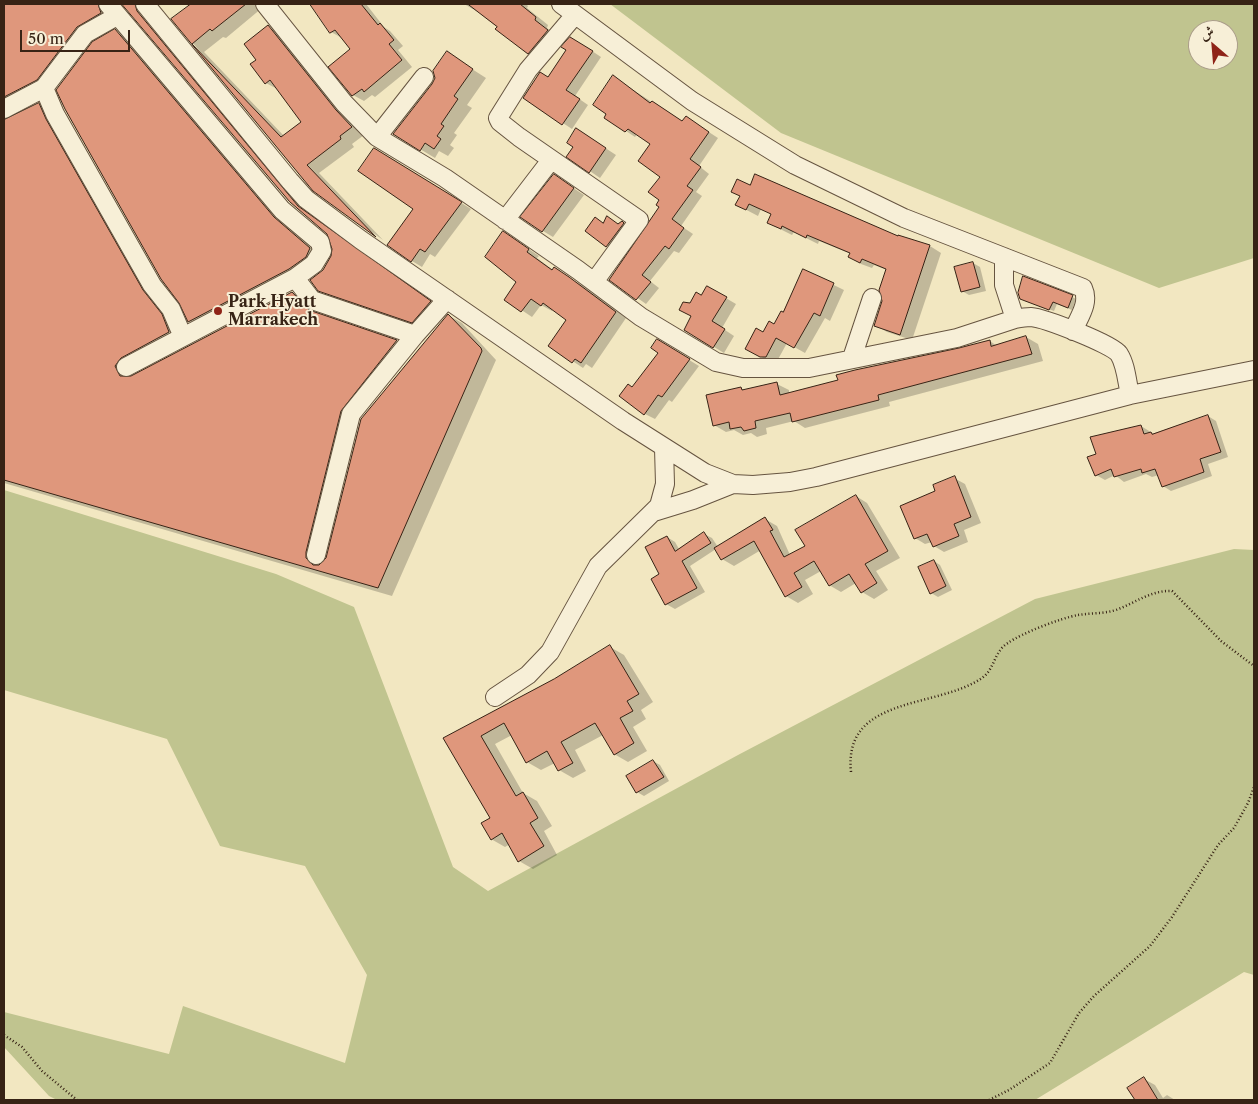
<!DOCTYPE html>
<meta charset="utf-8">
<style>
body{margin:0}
#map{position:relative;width:1258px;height:1104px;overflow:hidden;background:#f2e7c1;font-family:"Libre Caslon Text",Amiri,serif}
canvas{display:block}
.frame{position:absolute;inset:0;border:5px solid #372315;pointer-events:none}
.north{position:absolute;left:1188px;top:20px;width:50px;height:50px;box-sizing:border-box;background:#f7efd7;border:1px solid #aa9d89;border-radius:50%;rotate:333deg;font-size:14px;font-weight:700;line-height:20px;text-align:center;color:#372315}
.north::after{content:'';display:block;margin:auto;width:18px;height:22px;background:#8f2418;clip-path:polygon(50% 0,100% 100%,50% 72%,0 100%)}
.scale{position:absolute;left:20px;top:30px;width:110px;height:22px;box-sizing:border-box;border:2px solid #372315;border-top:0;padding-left:6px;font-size:15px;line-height:18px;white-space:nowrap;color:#372315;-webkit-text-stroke:4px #f7efd7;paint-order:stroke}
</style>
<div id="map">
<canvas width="1258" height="1104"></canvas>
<div class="frame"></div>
<div class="north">ش</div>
<div class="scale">50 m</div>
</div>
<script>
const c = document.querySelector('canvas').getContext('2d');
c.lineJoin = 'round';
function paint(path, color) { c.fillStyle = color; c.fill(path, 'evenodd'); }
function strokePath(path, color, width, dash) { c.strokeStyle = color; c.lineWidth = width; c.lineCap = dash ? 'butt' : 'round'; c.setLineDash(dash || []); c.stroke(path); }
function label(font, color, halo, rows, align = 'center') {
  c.font = font + ' "Libre Caslon Text",serif'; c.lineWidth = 4; c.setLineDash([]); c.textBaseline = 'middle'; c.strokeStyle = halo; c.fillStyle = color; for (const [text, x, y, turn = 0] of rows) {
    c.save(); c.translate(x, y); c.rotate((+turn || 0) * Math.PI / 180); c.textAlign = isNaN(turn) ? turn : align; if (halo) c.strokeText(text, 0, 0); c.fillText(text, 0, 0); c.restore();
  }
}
const green = new Path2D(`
 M 610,4 L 1254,4 L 1254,258 L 1159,288 L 781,133 ZM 1198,30 L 1228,30 L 1228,60 L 1198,60 Z
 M 4,490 L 276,574 L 354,607 L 453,867 L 488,891 L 738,755 L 1035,599 L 1234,549 L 1254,550 L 1254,975 L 1244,972 L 1035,1100 L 57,1100 L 49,1096 L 4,1047 L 4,1012 L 169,1054 L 183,1006 L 345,1063 L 367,975 L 305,866 L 220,846 L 167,739 L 4,690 Z`);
const shadow = new Path2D(`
 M 4,4 L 117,4 L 91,35 L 13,107 L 5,120 L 39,104 L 53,112 L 183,340 L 129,375 L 131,378 L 292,293 L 306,301 L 318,315 L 397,341 L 410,349 L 354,420 L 319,561 L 320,565 L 327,558 L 448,315 L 462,323 L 496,360 L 392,596 L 4,483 Z
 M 123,4 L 152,4 L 148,15 L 312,216 L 444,310 L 426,330 L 334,298 L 319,290 L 324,271 L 332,256 L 334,249 L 328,234 L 290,202 Z
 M 191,4 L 258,4 L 262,8 L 226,38 L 223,37 L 204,52 L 284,136 L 303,122 L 279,90 L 266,83 L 258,60 L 268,27 L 282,34 L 364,135 L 352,144 L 354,147 L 319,173 L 383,240 L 314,190 L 173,19 Z
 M 311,4 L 366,4 L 384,27 L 390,31 L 403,46 L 398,50 L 412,67 L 375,97 L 372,95 L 364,101 L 353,95 L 330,67 L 351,50 L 342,38 L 331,32 Z
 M 464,4 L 526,4 L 528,6 L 527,8 L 548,25 L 547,28 L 560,38 L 541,60 L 529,53 L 479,11 L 478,12 Z
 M 115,31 L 129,39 L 288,226 L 324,257 L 203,329 L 189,321 L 181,302 Z
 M 580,43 L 601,57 L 575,96 L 588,105 L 572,129 L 525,98 L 549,78 L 568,50 Z
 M 447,53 L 486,78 L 467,105 L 472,108 L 454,133 L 457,135 L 450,145 L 454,148 L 448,156 L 439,151 L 435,158 L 395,134 L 433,84 Z
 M 613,77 L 683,122 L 695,123 L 718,138 L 699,166 L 709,174 L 696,192 L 702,196 L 681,226 L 693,234 L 679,253 L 674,251 L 650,281 L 659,288 L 646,304 L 611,279 L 661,207 L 662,176 L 652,144 L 637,134 L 635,137 L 605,117 Z
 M 587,136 L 616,155 L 600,178 L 568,156 Z
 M 385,155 L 471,209 L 435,257 L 430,254 L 422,267 L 412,261 L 415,209 Z
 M 564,182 L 584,195 L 553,237 L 543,231 Z
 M 750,186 L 898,238 L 899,236 L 930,246 L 941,253 L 912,340 L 887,332 L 875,325 L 883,301 L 887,270 L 874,265 L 872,268 L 861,264 L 850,257 L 851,254 L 819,241 L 818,244 L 794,232 L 792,235 L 768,223 L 772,214 L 761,209 L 758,216 L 737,205 Z
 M 622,222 L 630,227 L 614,250 L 586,231 Z
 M 514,239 L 539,256 L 537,258 L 553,270 L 580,284 L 626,318 L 592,368 L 586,364 L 583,368 L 550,346 L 568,319 L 553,309 L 552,311 L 541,305 L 532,317 L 505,299 L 518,282 Z
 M 973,263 L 980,267 L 986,291 L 969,295 L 962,291 Z
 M 803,270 L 844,290 L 830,321 L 825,318 L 805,353 L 787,343 L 776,363 L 772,363 L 746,348 L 774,326 L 783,313 Z
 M 707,287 L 736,304 L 722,328 L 734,336 L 724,353 L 686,330 L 692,316 L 690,304 L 702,296 Z
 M 1072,297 L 1076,299 L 1072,310 L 1057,304 L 1054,311 L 1025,301 Z
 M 1026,337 L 1038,344 L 1043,361 L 889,402 L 890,406 L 805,428 L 794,421 L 766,428 L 767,434 L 757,437 L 751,433 L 743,435 L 734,430 L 726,432 L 714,425 L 741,388 L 745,391 L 777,384 L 789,390 L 789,394 L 990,341 L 997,346 Z
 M 658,341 L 699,366 L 672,402 L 669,400 L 655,419 L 645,414 L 633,388 L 659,353 Z
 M 1208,416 L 1216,421 L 1228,457 L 1208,464 L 1212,476 L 1171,491 L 1163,486 L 1159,475 L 1152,477 L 1146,474 L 1124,482 L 1115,475 L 1105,480 L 1096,475 L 1097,454 L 1141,426 L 1154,434 Z
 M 954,478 L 965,484 L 981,523 L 964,530 L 968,542 L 944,552 L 934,546 L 932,542 L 925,544 L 915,538 L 937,492 Z
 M 856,496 L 867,503 L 900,558 L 876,571 L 888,590 L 874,599 L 862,592 L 856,583 L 841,592 L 829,585 L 821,571 L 805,580 L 813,594 L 798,603 L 786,596 L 761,550 L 734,566 L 722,559 L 716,549 L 690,566 L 705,592 L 675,609 L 666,604 L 661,574 L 667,537 L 675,542 L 679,549 L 704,534 L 712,538 L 718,547 L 765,519 L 777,526 L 790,555 L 807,546 Z
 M 934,561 L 940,565 L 952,590 L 938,597 L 931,593 Z
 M 610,647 L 624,655 L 653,702 L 641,710 L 646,719 L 633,727 L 647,751 L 628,762 L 614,754 L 603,735 L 575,750 L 586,771 L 573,778 L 559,770 L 555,763 L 541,770 L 527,762 L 512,735 L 495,744 L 523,793 L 537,801 L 552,826 L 544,831 L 557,855 L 533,869 L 519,861 L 510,844 L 505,847 L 491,839 L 491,819 L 445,738 L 554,680 Z
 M 653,761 L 660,765 L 669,781 L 644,796 L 637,792 Z
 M 1144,1079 L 1155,1085 L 1163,1098 L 1167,1095 L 1175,1100 L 1136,1100 L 1129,1089 Z`);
const building = new Path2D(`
 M 4,4 L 98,4 L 101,13 L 77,27 L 37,80 L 4,97 Z
 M 122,4 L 135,4 L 137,11 L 298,206 L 431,301 L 412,323 L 318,291 L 310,280 L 323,270 L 331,256 L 332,249 L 327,234 L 290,202 Z
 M 191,4 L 246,4 L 212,31 L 210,29 L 192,44 L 281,137 L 301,122 L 270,80 L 265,84 L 250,64 L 256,60 L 244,44 L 268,25 L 336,110 L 352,127 L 340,136 L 341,139 L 307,165 L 376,237 L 313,191 L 171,19 Z
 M 310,4 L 361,4 L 378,25 L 380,23 L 394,40 L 389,44 L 402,60 L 364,92 L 362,89 L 352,96 L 328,67 L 350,49 L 335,30 L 330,33 Z
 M 468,4 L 520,4 L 536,17 L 535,20 L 548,30 L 528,54 L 495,29 L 497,27 Z
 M 115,29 L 274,217 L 310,248 L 306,257 L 289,269 L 188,322 L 179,303 L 161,279 L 65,109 L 56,90 L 92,42 Z
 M 570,37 L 593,51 L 566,90 L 580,99 L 562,125 L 523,98 L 540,72 L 548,77 L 566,50 L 561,47 Z
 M 447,51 L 473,69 L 454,96 L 458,99 L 441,124 L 444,126 L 437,136 L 441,139 L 434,149 L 425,143 L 420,151 L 393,134 L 432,84 L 435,78 L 433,71 Z
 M 613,75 L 650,103 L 652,101 L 682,121 L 686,116 L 709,132 L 690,159 L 701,167 L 687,186 L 693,190 L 672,219 L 684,228 L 669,249 L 665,246 L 642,275 L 651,282 L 636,300 L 609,280 L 659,207 L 656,205 L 659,200 L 648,192 L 660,177 L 638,161 L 650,144 L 628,129 L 625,132 L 604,118 L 606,114 L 593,105 Z
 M 39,103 L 46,119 L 143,290 L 162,314 L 169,332 L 121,358 L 115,366 L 120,376 L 131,376 L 292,292 L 309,310 L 397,340 L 341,411 L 306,552 L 306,558 L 313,565 L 319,565 L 326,558 L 361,419 L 448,314 L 481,348 L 482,351 L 378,588 L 4,480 L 4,120 Z
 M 576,128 L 606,148 L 589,173 L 566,157 L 573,147 L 567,143 Z
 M 374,148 L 462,202 L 425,252 L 420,249 L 411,262 L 387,245 L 413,209 L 358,171 Z
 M 554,174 L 574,188 L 542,232 L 520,217 Z
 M 755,174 L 898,236 L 898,235 L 930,245 L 900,335 L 874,326 L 882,301 L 879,290 L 886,269 L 862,259 L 860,263 L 848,257 L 850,253 L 807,235 L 806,238 L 782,226 L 781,229 L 767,223 L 771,214 L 749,204 L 746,210 L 735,205 L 740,196 L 731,192 L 737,179 L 750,185 Z
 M 607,216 L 618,224 L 622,221 L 624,223 L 606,247 L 585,231 L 595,217 L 603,223 Z
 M 503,231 L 529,249 L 527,252 L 552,270 L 554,267 L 569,277 L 616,312 L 581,363 L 575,359 L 572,363 L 548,346 L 566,320 L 543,303 L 541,306 L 531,299 L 521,312 L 504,300 L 516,282 L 485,257 Z
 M 973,262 L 980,287 L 961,292 L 954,267 Z
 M 803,269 L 834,283 L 820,316 L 814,313 L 794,348 L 776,338 L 766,357 L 760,357 L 745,349 L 756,328 L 763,332 L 769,321 L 774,324 L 781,311 L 783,312 Z
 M 1023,276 L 1073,295 L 1068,308 L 1053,302 L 1049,310 L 1020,299 L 1018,293 Z
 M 707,286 L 727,297 L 712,321 L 725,329 L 713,348 L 684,330 L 691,316 L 679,310 L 683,302 L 690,303 L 696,292 L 701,295 Z
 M 1026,336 L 1032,354 L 878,395 L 879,400 L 792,422 L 790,413 L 755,421 L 756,428 L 744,431 L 741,427 L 730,429 L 729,422 L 713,426 L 706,395 L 741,387 L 742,390 L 777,382 L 780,395 L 838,380 L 836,375 L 855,370 L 959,348 L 990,340 L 991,346 Z
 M 657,339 L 690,359 L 662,397 L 658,395 L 644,415 L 619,396 L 628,384 L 632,387 L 658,353 L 651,348 Z
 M 1208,415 L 1221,452 L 1200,459 L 1204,472 L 1162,487 L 1155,469 L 1142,473 L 1141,469 L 1114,477 L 1111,469 L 1095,476 L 1087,457 L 1096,454 L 1090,437 L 1141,425 L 1144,434 L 1151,432 L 1152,434 Z
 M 955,476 L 971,517 L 954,524 L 959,536 L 933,547 L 927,534 L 914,539 L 900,506 L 935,491 L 933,485 Z
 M 856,495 L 888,551 L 865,564 L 877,583 L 861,593 L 849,574 L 829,586 L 814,561 L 794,573 L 802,587 L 785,597 L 754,541 L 721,560 L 714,548 L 765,517 L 773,530 L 770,531 L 784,557 L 805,546 L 795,530 Z
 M 704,532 L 711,543 L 682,561 L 697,588 L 665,605 L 651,579 L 659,574 L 645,547 L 667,536 L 675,551 Z
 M 934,560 L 946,586 L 930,594 L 918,567 Z
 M 610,645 L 639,694 L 627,701 L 633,711 L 620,718 L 634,743 L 614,755 L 595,723 L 561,742 L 573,763 L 558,771 L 547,751 L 526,763 L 504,723 L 481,736 L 516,796 L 523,792 L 538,818 L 530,823 L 544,846 L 518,862 L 502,833 L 491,840 L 481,823 L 490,818 L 443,738 L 554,679 Z
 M 653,760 L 664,777 L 636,793 L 626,776 Z
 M 1144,1077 L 1158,1100 L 1135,1100 L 1127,1088 Z`);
const path = new Path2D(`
 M 851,772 C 843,695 937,709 982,678 C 995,669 994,651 1008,643 C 1022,633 1061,618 1078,615 C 1090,613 1103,614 1116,610 C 1135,603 1151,590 1172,591 L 1221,641 L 1254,666
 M 4,1035 L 22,1047 L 42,1071 L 77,1100
 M 989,1100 L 1009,1090 L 1050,1063 L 1079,1013 L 1094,996 L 1150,946 L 1172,917 L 1218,845 L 1234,828 L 1248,803 L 1254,787`);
const minor = new Path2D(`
 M 108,4 L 282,210 L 320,242 L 322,251 L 314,264 L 295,278
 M 145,4 L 290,181 L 306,199 L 361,240 L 623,421 L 705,473 L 733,484 L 753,485 L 790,482 L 816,477 L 1130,395 L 1254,370
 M 265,4 L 344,103 L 377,137 L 445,178 L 578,270 L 641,317 L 716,362 L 743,368 L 809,368 L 957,338 L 1015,319 L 1004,285 L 1004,257
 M 561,4 L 692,101 L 795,165 L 904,218 L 1083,288 C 1090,303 1079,317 1073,331
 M 574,16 L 528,70 L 498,118 L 500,122 L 519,137 L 639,220 L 594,282
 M 44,88 L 55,114 L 152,285 L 171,309 L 183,337
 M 4,109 L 44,88 L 85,34 L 117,16
 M 377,137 L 424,77
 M 505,220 L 551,160
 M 1015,319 C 1020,318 1026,317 1031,317 C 1044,318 1112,344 1119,354 C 1126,365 1127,382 1130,395
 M 852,358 L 872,298
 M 126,367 L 295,278 L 312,300 L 415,335 L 447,299
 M 654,512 L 693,500 L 733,484
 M 316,555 L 351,414 L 415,335
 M 495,697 L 528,675 L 550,652 L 598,566 L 659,506 L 665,484 L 664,448`);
const markers = [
 [218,311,5,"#8f2418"]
];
const poiNames = [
 ["Park Hyatt",228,302],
 ["Marrakech",228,320]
];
paint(green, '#c0c48f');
paint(shadow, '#0003');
paint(building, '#df977c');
strokePath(building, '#372315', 1);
strokePath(minor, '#665440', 20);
strokePath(path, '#372315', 2.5, [1, 2.5]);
strokePath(minor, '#f7efd7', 18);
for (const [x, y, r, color] of markers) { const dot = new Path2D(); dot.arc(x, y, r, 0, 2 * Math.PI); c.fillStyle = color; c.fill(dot); strokePath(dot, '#f7efd7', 2); }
label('bold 16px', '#372315', '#f7efd7', poiNames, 'left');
</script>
